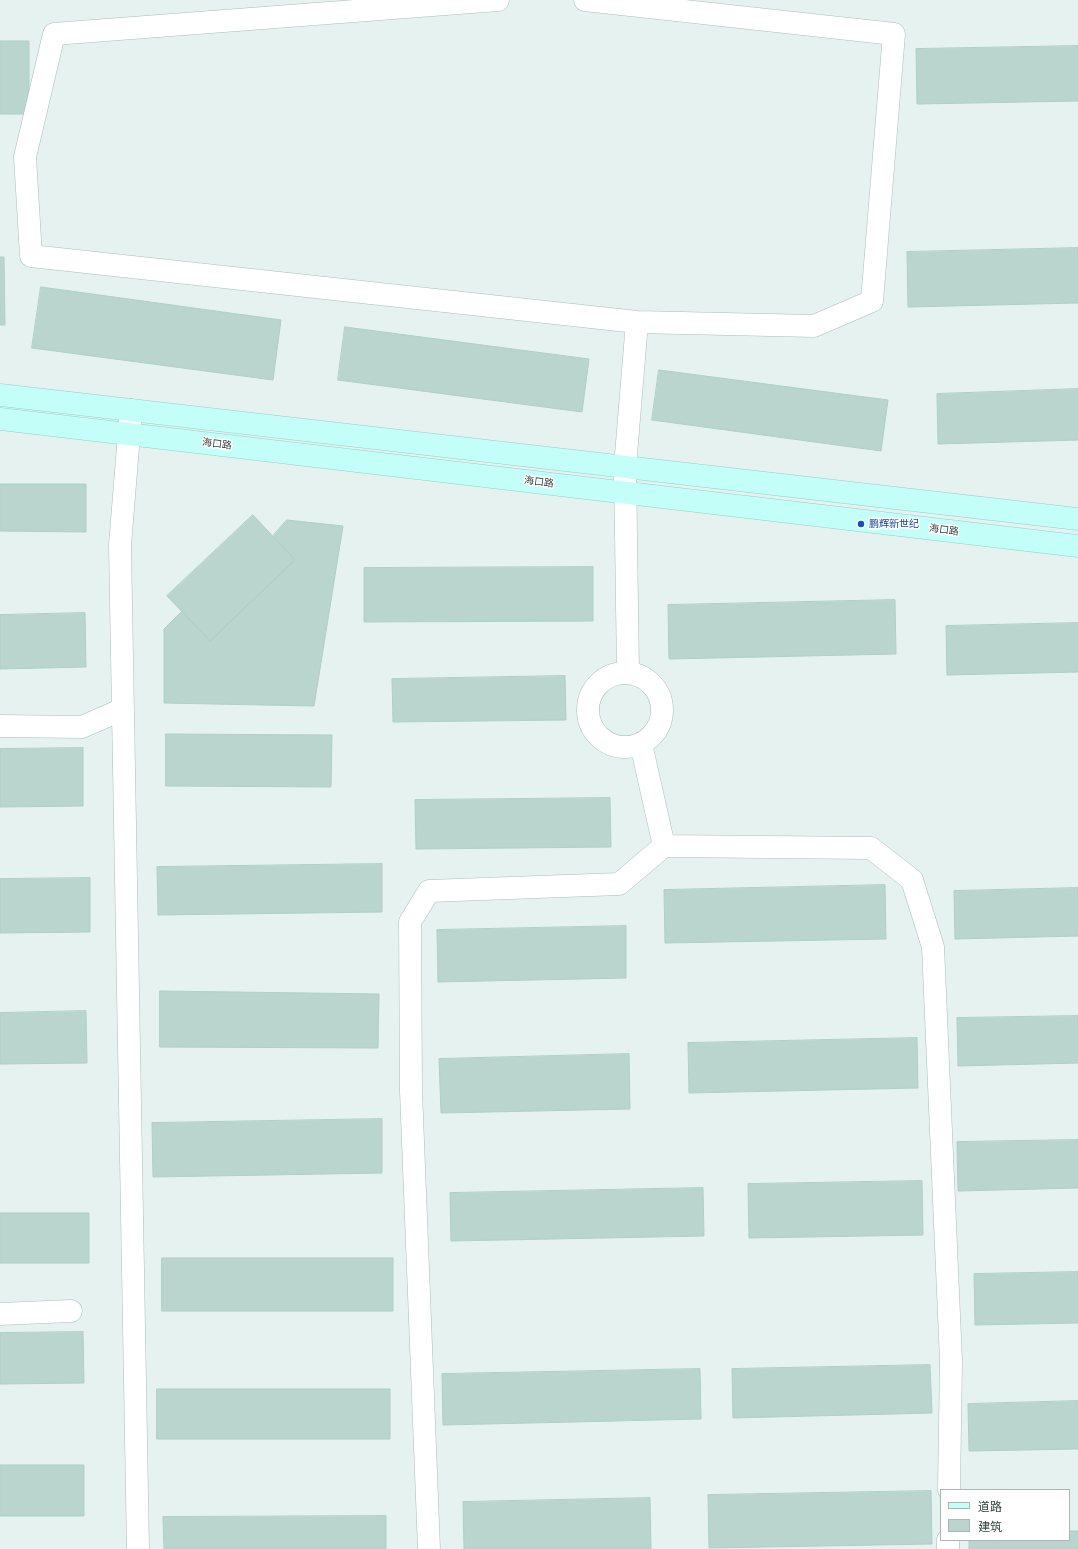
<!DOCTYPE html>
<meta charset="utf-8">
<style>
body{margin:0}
#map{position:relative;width:1078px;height:1549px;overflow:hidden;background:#e5f2f0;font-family:"Golos Text","Noto Sans SC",sans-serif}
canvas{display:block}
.legend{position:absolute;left:940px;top:1489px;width:130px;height:52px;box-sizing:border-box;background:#fff;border:1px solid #aeb5b3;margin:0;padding:5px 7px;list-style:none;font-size:12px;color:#354541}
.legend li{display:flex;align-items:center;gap:8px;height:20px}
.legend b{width:20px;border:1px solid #aeb5b3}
</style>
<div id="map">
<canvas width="1078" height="1549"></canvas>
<ul class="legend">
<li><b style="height:5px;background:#c3fef9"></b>道路</li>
<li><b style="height:11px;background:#bad4ce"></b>建筑</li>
</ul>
</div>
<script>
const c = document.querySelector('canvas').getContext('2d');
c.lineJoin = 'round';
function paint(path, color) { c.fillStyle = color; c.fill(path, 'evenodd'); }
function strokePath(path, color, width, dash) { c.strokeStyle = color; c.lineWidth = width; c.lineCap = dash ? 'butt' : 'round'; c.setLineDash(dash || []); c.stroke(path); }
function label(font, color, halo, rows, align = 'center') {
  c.font = font + ' "Golos Text","Noto Sans SC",sans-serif'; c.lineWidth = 3; c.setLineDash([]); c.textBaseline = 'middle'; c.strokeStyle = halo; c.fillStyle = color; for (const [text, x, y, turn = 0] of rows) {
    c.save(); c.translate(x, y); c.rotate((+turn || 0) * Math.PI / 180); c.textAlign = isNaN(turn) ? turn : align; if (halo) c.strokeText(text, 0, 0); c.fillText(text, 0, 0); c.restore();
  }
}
const building = new Path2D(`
 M 0,41 L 29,41 L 29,114 L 0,114 Z
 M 1078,46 L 1078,101 L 917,104 L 916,49 Z
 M 1078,248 L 1078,303 L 908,307 L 907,252 Z
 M 0,257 L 4,257 L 5,325 L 0,325 Z
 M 41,287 L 281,320 L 273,380 L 32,348 Z
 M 345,327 L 589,359 L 582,412 L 338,380 Z
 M 659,370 L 888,400 L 881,451 L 652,420 Z
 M 1078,389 L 1078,440 L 938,444 L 937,394 Z
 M 0,484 L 86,484 L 86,532 L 0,531 Z
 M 253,515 L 295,560 L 210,641 L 167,596 Z
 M 287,520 L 343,526 L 314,706 L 164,703 L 164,629 L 182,611 L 210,641 L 295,560 L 273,536 Z
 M 593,567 L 593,621 L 364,622 L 364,568 Z
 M 895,600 L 896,654 L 669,659 L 668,605 Z
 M 85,613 L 86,667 L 0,669 L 0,615 Z
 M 1078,623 L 1078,672 L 947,675 L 946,626 Z
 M 565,676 L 566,720 L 393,722 L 392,679 Z
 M 166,734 L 332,735 L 331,787 L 166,786 Z
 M 83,748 L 83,806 L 0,807 L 0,749 Z
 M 610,798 L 611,847 L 416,849 L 415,800 Z
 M 382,864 L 382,912 L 158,915 L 157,867 Z
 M 90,878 L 90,932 L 0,933 L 0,879 Z
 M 885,885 L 886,939 L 665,943 L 664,890 Z
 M 1078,888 L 1078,936 L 955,939 L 954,891 Z
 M 626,926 L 626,978 L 438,982 L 437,930 Z
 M 160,991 L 379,994 L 378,1048 L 160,1047 Z
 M 86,1011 L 87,1063 L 0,1064 L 0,1013 Z
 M 1078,1016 L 1078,1063 L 958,1066 L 957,1018 Z
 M 917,1038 L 918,1088 L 689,1093 L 688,1043 Z
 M 629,1054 L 630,1109 L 441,1113 L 439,1059 Z
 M 382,1119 L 382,1173 L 153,1177 L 152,1123 Z
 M 1078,1140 L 1078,1188 L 958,1191 L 957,1142 Z
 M 922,1181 L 923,1235 L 749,1238 L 748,1184 Z
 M 703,1188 L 704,1236 L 451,1241 L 450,1193 Z
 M 0,1213 L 89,1213 L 89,1263 L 0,1263 Z
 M 162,1258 L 393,1258 L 393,1311 L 162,1311 Z
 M 1078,1272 L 1078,1323 L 975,1325 L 974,1274 Z
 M 83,1332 L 84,1383 L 0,1384 L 0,1333 Z
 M 930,1365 L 932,1413 L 733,1418 L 732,1369 Z
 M 700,1369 L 701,1419 L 443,1425 L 442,1374 Z
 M 157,1389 L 390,1389 L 390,1439 L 157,1439 Z
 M 1078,1401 L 1078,1449 L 969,1451 L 968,1404 Z
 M 0,1465 L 84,1465 L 84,1516 L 0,1516 Z
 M 931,1491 L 932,1544 L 709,1548 L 708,1495 Z
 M 650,1498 L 651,1549 L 464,1549 L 463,1502 Z
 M 386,1516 L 386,1549 L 164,1549 L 163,1517 Z
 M 1069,1531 L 1078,1531 L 1078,1549 L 969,1549 L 969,1540 L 1069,1540 Z`);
const street = new Path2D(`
 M 498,0 L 54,34 L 25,157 L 31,256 L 637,322 L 814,326 L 872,301 L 894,34 L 585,0
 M 131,410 L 120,545 L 138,1549
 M 628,673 L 625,467 L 637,322
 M588 710a37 37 0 1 1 74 0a37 37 0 1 1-74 0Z
 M 0,726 L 82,727 L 123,709
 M 641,744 L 664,846
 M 0,1314 L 71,1311
 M 429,1549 L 411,1091 L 410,922 L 429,891 L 619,884 L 664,846 L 871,848 L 912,880 L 933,947 L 951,1361 L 949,1490
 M 948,1549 L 948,1540`);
const secondary = new Path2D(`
 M 0,395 L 1078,519
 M 0,419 L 1078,546`);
const markers = [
 [861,524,4,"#1a4fb4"]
];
const streetNames = [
 ["海口路",217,444,7],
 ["海口路",539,482,7],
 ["海口路",944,530,7]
];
const transitNames = [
 ["鹏辉新世纪",869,524]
];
paint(building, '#bad4ce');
strokePath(building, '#aecfc7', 1);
strokePath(street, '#a8beb9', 23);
strokePath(secondary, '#93cfc8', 23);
strokePath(street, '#fff', 22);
strokePath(secondary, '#c3fef9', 22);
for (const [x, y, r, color] of markers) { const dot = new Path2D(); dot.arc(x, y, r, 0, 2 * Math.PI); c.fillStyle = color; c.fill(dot); strokePath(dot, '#fff', 1.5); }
label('10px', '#354541', '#fff', streetNames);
label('10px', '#164399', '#fff', transitNames, 'left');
</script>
